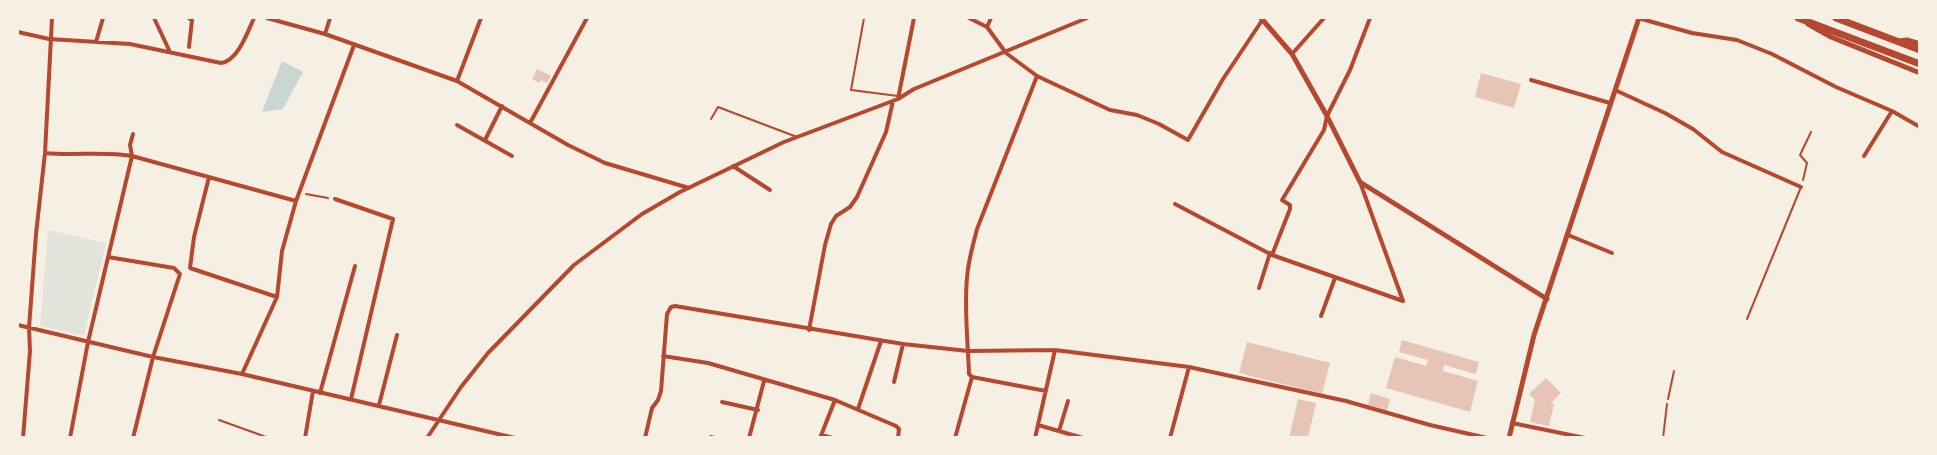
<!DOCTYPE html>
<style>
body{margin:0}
#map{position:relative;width:1937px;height:455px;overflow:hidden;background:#f6efe4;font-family:Merriweather,serif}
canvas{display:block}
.frame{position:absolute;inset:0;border:19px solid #f6efe4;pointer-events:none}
</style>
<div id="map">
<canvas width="1937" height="455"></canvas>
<div class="frame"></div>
</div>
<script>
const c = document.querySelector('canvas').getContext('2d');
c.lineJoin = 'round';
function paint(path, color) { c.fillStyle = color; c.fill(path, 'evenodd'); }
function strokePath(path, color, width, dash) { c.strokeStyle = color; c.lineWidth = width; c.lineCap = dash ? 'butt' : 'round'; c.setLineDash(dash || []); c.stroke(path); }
const green = new Path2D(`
 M 48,230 L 106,243 L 84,336 L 40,326 Z`);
const water = new Path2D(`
 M 282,61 L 303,72 L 283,109 L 262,112 Z`);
const building = new Path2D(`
 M 537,69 L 551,76 L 547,83 L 541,80 L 539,83 L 532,79 Z
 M 1481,73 L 1521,84 L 1514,108 L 1475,97 Z
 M 1402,340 L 1479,362 L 1476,374 L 1444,365 L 1443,371 L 1478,381 L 1470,412 L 1386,388 L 1395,357 L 1426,366 L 1428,360 L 1399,352 Z
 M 1247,342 L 1330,363 L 1322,394 L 1239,373 Z
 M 1546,378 L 1561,393 L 1551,403 L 1554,404 L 1549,426 L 1530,422 L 1535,400 L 1529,394 Z
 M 1371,393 L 1390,399 L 1387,411 L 1368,405 Z
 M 1298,399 L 1316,403 L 1308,438 L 1289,438 Z`);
const path = new Path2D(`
 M 1803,180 L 1807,163 L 1800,155 L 1811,132
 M 306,194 L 328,198
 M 1668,399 L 1674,371
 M 219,420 L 269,438`);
const service = new Path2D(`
 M 864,18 L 851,90 L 898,96
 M 711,119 L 718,107 L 797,137
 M 1747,319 L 1801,187
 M 1663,438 L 1667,404`);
const minor = new Path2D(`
 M 154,18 L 170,52
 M 267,18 L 325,34 L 457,81 L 568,145 L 605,163 L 689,188
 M 969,18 L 987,27 L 1006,53 L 1037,76 L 1110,110 L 1137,115 L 1159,124 L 1188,140 L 1223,79 L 1263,19
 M 1638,18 L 1692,33 L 1737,40 L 1772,54 L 1836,87 L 1892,111 L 1920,127
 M 987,27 L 991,18
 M 18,32 L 49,39 L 130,44 L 221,63 C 238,61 248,31 254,18
 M 325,34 L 330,18
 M 96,42 L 103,18
 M 189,47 L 192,20 L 189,18
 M 1292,54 L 1324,18
 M 1037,76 L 977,229 C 973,245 968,261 967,278 C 964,309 968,343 969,374 L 972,377 L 1046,391
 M 1531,80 L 1610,103
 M 457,81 L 481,18
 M 1615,90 L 1665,113 L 1693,129 L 1722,152 L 1801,187
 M 898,99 L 914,18
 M 530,123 L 587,18
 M 457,125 L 512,156
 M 485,140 L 502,106
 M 45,153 C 74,156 103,151 132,156 L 296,201
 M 1864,156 L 1892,111
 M 733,166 L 770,190
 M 209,177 L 194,237 L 190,268 L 277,297
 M 1360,182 L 1403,301
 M 335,199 L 393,219 L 351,399
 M 1175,204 L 1272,255 L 1403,301
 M 1568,235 L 1612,253
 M 1272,255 L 1290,209 L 1290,205 L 1282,200 L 1324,130 L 1327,116 L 1350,70 L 1370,18
 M 108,257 L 174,268 L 180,274 L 153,357 L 133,438
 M 1259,288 L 1270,253
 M 1321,316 L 1335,278
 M 18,325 L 153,357 L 242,374 L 515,438
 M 809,330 L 825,245 L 831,224 L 836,216 L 850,207 L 857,197 L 886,132 L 893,101
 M 663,356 L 708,363 L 835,400 L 896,426 L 899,429 L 898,438
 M 242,374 L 277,297 L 282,251 L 296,201 L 354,45
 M 894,382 L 903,344
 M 320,393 L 355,266
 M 722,402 L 758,410
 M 379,405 L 397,335
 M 858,409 L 881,341
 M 1512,423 L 1585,438
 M 1038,425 L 1083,438
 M 1059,431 L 1068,401
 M 821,435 L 833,438
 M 711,437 L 714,438
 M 23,438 L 30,351 L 29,328 L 36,234 L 45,153 L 52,18
 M 70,438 L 88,342 L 132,156 L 130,145 L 133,134
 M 305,438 L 313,391
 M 427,438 L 461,387 L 488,353 L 574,265 L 642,214 L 680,192 L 784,142 L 898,99 L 914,89 L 1087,18
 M 645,438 L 652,408 L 658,400 L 661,391 L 667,314 L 671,307 L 675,306 L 903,344 L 968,351 L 1055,350 L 1189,367 L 1346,401 L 1430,425 L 1487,438
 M 749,438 L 764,381
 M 820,438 L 835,400
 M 955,438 L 972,377
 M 1035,438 L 1055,350
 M 1170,438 L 1189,367`);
const tertiary = new Path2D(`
 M 1261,18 L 1292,54 L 1327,116 L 1360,182 L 1547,299
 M 1808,24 L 1831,37 L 1920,73
 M 1899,41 L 1907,40 L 1920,44
 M 1509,438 L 1534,335 L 1639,18`);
const trunk = new Path2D(`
 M 1798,18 L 1920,64
 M 1836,18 L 1920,50`);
paint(green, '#e2e4dc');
paint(water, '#c9d6d2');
paint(building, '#e6c5b7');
strokePath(path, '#b5482f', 2);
strokePath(service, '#b5482f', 2);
strokePath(minor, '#b5482f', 4);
strokePath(tertiary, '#b5482f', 5);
strokePath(trunk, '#b5482f', 7);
</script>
